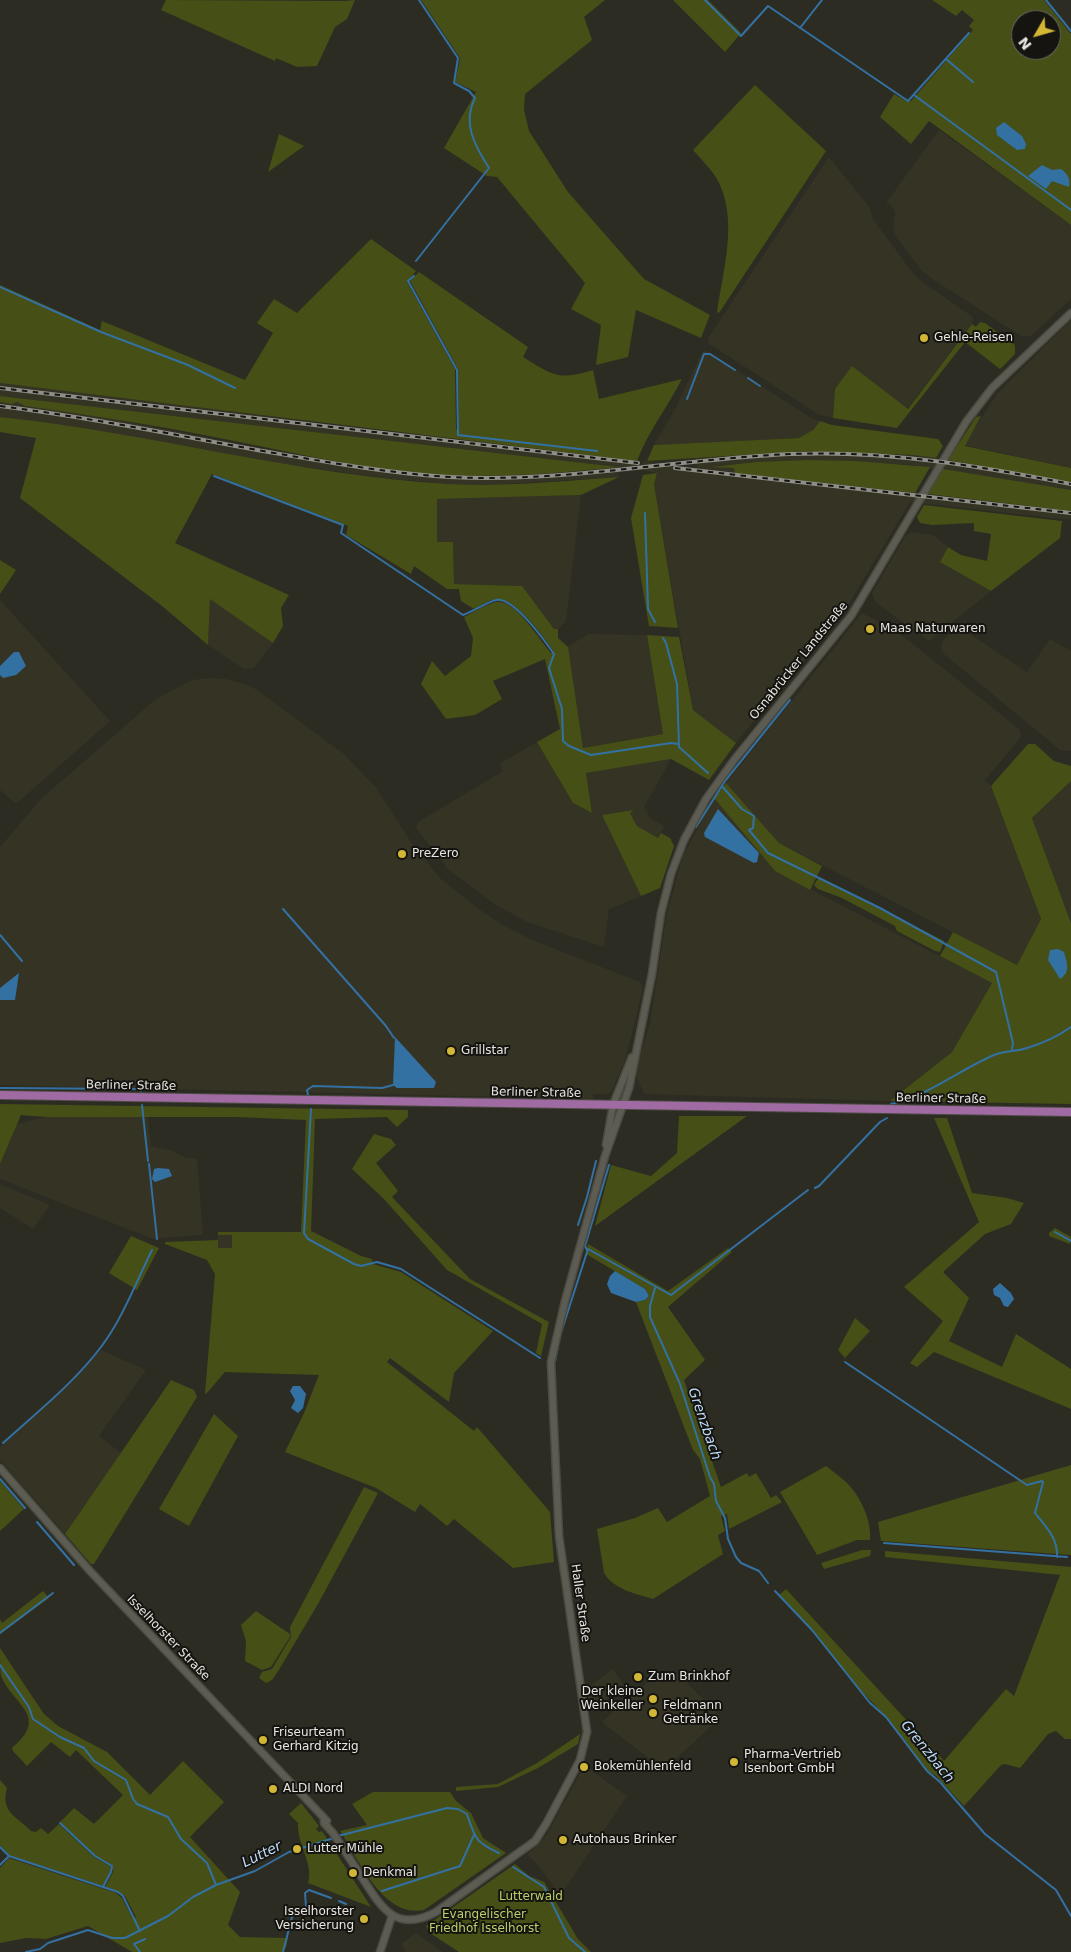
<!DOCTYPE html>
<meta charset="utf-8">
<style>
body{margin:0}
#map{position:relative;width:1071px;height:1952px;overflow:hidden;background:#2d2c23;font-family:"DejaVu Sans",sans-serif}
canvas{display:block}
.north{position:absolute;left:1011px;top:10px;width:50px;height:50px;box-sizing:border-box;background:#151410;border:1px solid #696863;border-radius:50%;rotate:232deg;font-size:14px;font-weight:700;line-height:20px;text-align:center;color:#e7e6e0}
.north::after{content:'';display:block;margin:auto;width:18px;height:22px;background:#d2b736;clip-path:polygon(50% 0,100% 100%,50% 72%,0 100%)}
</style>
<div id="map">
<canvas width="1071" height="1952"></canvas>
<div class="north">N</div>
</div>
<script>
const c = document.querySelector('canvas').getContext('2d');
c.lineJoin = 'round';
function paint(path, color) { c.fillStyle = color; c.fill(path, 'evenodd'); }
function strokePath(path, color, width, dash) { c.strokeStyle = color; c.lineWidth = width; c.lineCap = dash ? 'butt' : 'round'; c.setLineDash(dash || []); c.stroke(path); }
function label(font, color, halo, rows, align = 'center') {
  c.font = font + ' "DejaVu Sans",sans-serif'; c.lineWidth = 4; c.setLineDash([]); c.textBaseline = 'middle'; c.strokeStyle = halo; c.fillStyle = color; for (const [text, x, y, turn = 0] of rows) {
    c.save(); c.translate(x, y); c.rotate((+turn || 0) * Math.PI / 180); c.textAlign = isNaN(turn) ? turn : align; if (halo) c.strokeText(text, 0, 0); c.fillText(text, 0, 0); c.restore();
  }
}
const built = new Path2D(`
 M 939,130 L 1071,225 L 1071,299 L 1031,336 L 1021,336 L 931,278 L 922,271 L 895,235 L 893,226 L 895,212 L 890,204 L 886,203 Z
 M 829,157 L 870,208 L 873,219 L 912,272 L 921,281 L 973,317 L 972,324 L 907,409 L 835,389 L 833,418 L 818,414 L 708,343 L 708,338 Z
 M 1071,320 L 1071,468 L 964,445 L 997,394 Z
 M 705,350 L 813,419 L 820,421 L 813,430 L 799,438 L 654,445 L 674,411 L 702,352 Z
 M 0,383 L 163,402 L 378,431 L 637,461 L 634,469 L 618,467 L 619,477 L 506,484 L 450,484 L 393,479 L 279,464 L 150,440 L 0,417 L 0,402 L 12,404 L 16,402 L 25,406 L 88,414 L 282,452 L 395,471 L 451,475 L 506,475 L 615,467 L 0,396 Z
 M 807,451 L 913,455 L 958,461 L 1071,482 L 1071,490 L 912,465 L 807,460 L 756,462 L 715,466 L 735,468 L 735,473 L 1071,511 L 1071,520 L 910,502 L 845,610 L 736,743 L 693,710 L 654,484 L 657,473 L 641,470 L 643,461 L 697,468 L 696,458 Z
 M 581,495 L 566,621 L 558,629 L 554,629 L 522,586 L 454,584 L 453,543 L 437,543 L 437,499 Z
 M 912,532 L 933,535 L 948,547 L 940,562 L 991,591 L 929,641 L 875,602 L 872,593 L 906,535 Z
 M 210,598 L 273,643 L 254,668 L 244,669 L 208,645 Z
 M 0,600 L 110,721 L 16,804 L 0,790 Z
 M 862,613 L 891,628 L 909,641 L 1019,729 L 1021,733 L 1020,738 L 985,780 L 991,786 L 1041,919 L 1017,965 L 779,843 L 726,783 Z
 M 958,626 L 1027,672 L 1050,639 L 1071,651 L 1071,751 L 1060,750 L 944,654 L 941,649 L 943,640 Z
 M 588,634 L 647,635 L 663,734 L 583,748 L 566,648 Z
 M 208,678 L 226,679 L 247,685 L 257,690 L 344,754 L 376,788 L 413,845 L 439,877 L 476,907 L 501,924 L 530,939 L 640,982 L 643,987 L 636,1018 L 625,1060 L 612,1091 L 608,1094 L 593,1094 L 593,1099 L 0,1085 L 0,847 L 42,798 L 156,699 L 192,680 Z
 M 537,742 L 573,803 L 592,813 L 586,773 L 671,759 L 644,807 L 650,818 L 664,826 L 658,838 L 637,826 L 630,813 L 602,815 L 641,896 L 609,909 L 604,947 L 527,922 L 496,905 L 448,869 L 416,828 L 418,822 L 503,771 L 499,764 Z
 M 1071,781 L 1071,923 L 1032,818 Z
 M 714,798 L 775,871 L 992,983 L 952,1052 L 890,1101 L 644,1094 L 635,1073 L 650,1023 L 667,913 L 683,856 Z
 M 46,1117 L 148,1117 L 151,1146 L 170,1150 L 186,1158 L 197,1159 L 203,1235 L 159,1238 L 156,1240 L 0,1179 L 0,1164 L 17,1124 Z
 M 0,1184 L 50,1205 L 33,1229 L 0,1208 Z
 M 218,1235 L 232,1235 L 232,1248 L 218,1248 Z
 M 101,1350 L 146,1370 L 99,1436 L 121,1453 L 65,1534 L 0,1460 L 0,1447 L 71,1382 Z
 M 613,1669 L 625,1687 L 593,1707 L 589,1704 L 586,1689 Z
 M 667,1670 L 678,1674 L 721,1717 L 664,1770 L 602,1722 L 629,1697 L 660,1673 Z
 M 583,1768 L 589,1769 L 627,1796 L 560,1896 L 539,1866 L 527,1855 L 546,1836 Z
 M 416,1933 L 443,1952 L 406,1952 L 401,1944 Z`);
const green = new Path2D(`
 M 166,0 L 345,1 L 355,0 L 347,19 L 335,27 L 317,66 L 297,67 L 276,58 L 275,61 L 161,10 Z
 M 421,0 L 605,0 L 584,17 L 592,40 L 525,94 L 524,110 L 529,131 L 568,192 L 644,279 L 710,315 L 701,338 L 636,310 L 628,357 L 596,365 L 601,325 L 571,309 L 585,283 L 497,177 L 487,176 L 444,148 L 476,92 L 455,82 L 460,58 Z
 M 673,0 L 708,0 L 741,33 L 725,52 Z
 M 932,0 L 1044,0 L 1071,34 L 1071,225 L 929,121 L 911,144 L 880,117 L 894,94 L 908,102 L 911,101 L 973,30 L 969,26 L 974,20 L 962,10 L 956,16 ZM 1021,20 L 1051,20 L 1051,50 L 1021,50 Z
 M 755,85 L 826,151 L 719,313 L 717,312 C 723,270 739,219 717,179 C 711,169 701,159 693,150 Z
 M 279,134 L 304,146 L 268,172 Z
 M 371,239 L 416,271 L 407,282 L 455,369 L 456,429 L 459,429 L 458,369 L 410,281 L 419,272 L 528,347 L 523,357 C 553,375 557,381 593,370 L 599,399 L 682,379 C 668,406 648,432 637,461 L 0,383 L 0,285 L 100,330 L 102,321 L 245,380 L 273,333 L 257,323 L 274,299 L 297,313 Z
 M 980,322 L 985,323 L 1015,345 L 1015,354 L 1000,369 L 965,342 L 897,428 L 833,418 L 835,389 L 852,366 L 908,409 L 972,324 L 976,327 Z
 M 0,396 L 618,467 C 544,475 469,480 395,471 C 336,463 277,449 219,438 C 154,425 90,415 25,406 L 17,402 L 12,404 L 0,402 Z
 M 981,416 L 965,446 L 1071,468 L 1071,482 L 948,460 L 976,417 Z
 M 0,417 C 151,433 297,475 449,484 C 505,487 563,481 619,477 L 581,495 L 437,499 L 437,542 L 453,542 L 454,584 L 522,586 L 554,629 L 558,629 L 558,638 L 568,647 L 583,748 L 663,734 L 647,635 L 679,637 L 693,710 L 736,743 L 709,780 L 671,759 L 586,773 L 592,813 L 573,803 L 537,742 L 560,729 L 545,659 L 493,681 L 502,699 L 475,715 L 446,719 L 421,684 L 432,661 L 445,676 L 471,656 L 473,638 L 464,617 C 474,612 485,605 496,602 C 515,598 540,641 551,653 L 554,652 C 545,638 517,600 499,599 C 491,599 481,605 474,609 L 461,601 L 459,589 L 447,589 L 414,566 L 411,574 L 346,535 L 348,526 L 212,474 L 175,543 L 289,595 L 281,608 L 283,626 L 273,643 L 210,599 L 208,645 L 162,606 L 20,498 L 36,438 L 0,432 Z
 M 820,421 L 832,425 L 938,439 L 943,446 L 936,458 L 913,455 L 807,451 L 647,461 L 654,445 L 799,438 L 813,430 Z
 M 807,460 L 855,461 L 930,467 L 915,493 L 735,473 L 734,468 L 711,467 L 756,462 Z
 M 943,469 L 1071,490 L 1071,511 L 928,494 Z
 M 657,473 L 654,484 L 678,628 L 649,626 L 631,518 L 643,475 Z
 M 924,505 L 1062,521 L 1060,538 L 991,591 L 940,562 L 948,547 L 961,555 L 987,561 L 991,534 L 974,531 L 974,523 L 932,525 L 920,523 L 917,517 Z
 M 0,560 L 16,570 L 0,594 Z
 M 1028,744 L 1035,744 L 1054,761 L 1071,766 L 1071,781 L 1032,818 L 1071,923 L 1071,1104 L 890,1101 L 952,1052 L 992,983 L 940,956 L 953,932 L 1017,965 L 1041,919 L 991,786 Z
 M 726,783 L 779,843 L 822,866 L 810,890 L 775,871 L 714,798 Z
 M 634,810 L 630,813 L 637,826 L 658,838 L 661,833 L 670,838 L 674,846 L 660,888 L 641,896 L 602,815 Z
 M 819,877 L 944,941 L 940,952 L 935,951 L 897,931 L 895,926 L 842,898 L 818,889 L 814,885 Z
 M 0,1104 L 408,1110 L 408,1117 L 397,1127 L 387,1117 L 315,1119 L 311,1231 L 361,1256 L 372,1259 L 373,1264 L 401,1272 L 493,1331 L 454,1373 L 449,1402 L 390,1358 L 387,1362 L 474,1431 L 477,1427 L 550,1512 L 554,1562 L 513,1568 L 454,1519 L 447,1526 L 420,1504 L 415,1512 L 376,1488 L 285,1452 L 304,1413 L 319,1375 L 225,1372 L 206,1394 L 205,1393 L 215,1274 L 207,1260 L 165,1244 L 165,1242 L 218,1240 L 218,1248 L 232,1248 L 232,1235 L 218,1235 L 218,1232 L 301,1232 L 306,1120 L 238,1117 L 46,1117 L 21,1115 L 0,1164 Z
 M 679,1116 L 747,1116 L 595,1226 L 611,1165 L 651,1176 L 677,1153 Z
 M 934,1118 L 947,1118 L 972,1193 L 1007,1198 L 1024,1203 L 1011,1224 L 985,1234 L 943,1272 L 969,1298 L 949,1341 L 1002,1367 L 1016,1334 L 1071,1369 L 1071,1409 L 934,1352 L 917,1367 L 910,1363 L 943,1321 L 904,1287 L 979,1222 Z
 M 374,1134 L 391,1139 L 396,1145 L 376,1163 L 398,1191 L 392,1197 L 470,1279 L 549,1322 L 541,1356 L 536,1353 L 542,1324 L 447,1270 L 384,1199 L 352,1169 Z
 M 1055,1228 L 1071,1237 L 1070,1244 L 1049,1236 L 1049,1233 Z
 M 131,1236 L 159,1248 L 137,1290 L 109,1273 Z
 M 588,1244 L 668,1291 L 728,1248 L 732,1252 L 668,1307 L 705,1360 L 684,1380 L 721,1487 L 747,1473 L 749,1477 L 756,1473 L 771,1498 L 776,1495 L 782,1502 L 729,1529 L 727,1514 L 721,1516 L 725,1531 L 718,1535 L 723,1554 L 653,1599 C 636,1594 613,1589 604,1573 L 597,1529 L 635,1518 L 658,1508 L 667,1522 L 710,1496 L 700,1459 L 693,1450 L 636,1302 L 645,1300 L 649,1296 L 645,1289 L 586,1254 Z
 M 855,1318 L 870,1331 L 845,1358 L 838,1350 Z
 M 171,1380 L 194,1390 L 197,1397 L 94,1564 L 91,1564 L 65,1534 Z
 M 214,1414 L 238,1436 L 189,1526 L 159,1509 Z
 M 1071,1465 L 1071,1555 L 881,1541 L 878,1522 Z
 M 826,1466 C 833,1472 841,1477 847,1483 C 861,1497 872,1522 870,1540 L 857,1540 L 817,1555 L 780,1492 Z
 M 0,1481 L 24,1509 L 0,1531 Z
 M 364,1487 L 378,1493 L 318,1604 L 277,1673 L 272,1680 L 266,1683 L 259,1678 L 262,1672 L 272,1669 L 291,1637 L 290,1627 Z
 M 862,1550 L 871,1550 L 870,1556 L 824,1569 L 821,1563 Z
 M 885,1551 L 1071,1567 L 1071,1739 L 1065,1739 L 1056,1731 L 1048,1734 L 1020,1768 L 1005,1764 L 1001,1765 L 964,1806 L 936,1776 L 927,1770 L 886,1717 L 853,1682 L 813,1630 L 779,1595 L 786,1589 L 944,1761 L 1006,1689 L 1014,1696 L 1060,1575 L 885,1557 Z
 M 43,1591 L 49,1598 L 0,1634 L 0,1619 L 2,1623 Z
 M 256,1611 L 290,1634 L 290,1637 L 271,1667 L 262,1670 L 245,1661 L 246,1641 L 241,1625 Z
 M 0,1648 L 44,1714 L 58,1726 L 107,1752 L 150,1795 L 183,1761 L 224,1802 L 190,1837 L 240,1892 L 228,1925 L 240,1937 L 288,1938 L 286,1947 L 282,1952 L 132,1952 L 88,1926 L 46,1939 L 26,1938 L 0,1943 L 0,1868 L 9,1858 L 116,1893 L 122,1898 L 133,1919 L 136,1917 L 125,1896 L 105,1887 L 113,1872 L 112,1865 L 96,1856 L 60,1822 L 74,1808 L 94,1824 L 123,1795 L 76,1750 L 70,1757 L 51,1742 L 27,1766 L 13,1751 L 12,1748 C 50,1716 14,1706 1,1676 C 0,1669 0,1656 0,1648 Z
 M 580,1734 L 578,1744 L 538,1768 L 498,1787 L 456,1791 L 456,1787 L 498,1784 L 537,1763 Z
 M 0,1780 L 7,1788 C 0,1813 18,1817 31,1831 L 36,1832 L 41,1828 L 48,1834 L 59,1824 L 94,1857 L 110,1866 L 111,1871 L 103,1886 L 8,1855 L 0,1845 Z
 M 373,1792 L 450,1792 L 456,1801 L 471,1813 L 483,1838 L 506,1853 L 424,1910 C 383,1918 359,1860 340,1831 L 367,1825 L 352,1804 Z
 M 301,1803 L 319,1826 L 316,1829 L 319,1832 L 322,1831 L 371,1907 L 308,1883 C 314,1863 297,1846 298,1823 L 289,1814 Z
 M 515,1864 L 529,1876 L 544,1882 L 578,1939 L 591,1952 L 459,1952 L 430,1933 L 426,1926 Z`);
const water = new Path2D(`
 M 1004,122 L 1022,136 L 1026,144 L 1025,149 L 1017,150 L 997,135 L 996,128 Z
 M 1042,165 L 1052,170 L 1061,169 C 1067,173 1071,179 1069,187 L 1052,181 L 1046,189 L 1028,176 Z
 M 14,652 L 19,652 L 26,666 L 16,675 L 3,678 L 0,675 L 0,666 Z
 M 718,809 L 759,853 L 757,862 L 754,863 L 705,837 L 704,833 Z
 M 1058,949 L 1064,952 C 1067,963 1071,972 1060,979 L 1048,960 L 1050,950 Z
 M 19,973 L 15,1000 L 0,1000 L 0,988 Z
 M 395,1037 L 436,1082 L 434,1088 L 397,1088 L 393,1085 Z
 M 158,1168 L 169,1169 L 172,1176 L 155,1182 L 152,1179 L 154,1169 Z
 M 615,1271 L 645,1289 L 649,1296 L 645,1300 L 636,1302 L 611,1293 L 607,1284 L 610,1276 Z
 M 1000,1283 L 1011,1293 L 1014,1299 L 1008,1307 L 1004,1306 L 1000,1298 L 994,1295 L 993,1289 Z
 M 293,1386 L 300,1386 L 306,1394 L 303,1408 L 298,1413 L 291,1408 L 295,1400 L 290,1391 Z`);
const stream = new Path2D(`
 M 705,0 L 741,36 L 768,6 L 908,101 L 969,33
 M 1046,0 L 1071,31
 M 800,28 L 822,0
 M 946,59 L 973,82
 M 914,95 L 1071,210
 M 416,261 L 489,168 C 475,146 462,124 475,98 L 469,91 L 454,83 L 458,58 L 419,0
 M 414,276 L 408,281 L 457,370 L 458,435 L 597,451
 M 0,287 L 101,332 L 188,365 L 235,388
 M 748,378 L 760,386
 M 687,399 L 704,354 L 710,354 L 735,370
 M 214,476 L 343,525 L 341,533 L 463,615 C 474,611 485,603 496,600 C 513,596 545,641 554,654 L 549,668 L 562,709 L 563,741 L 569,746 L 591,755 L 671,743 L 678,744
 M 645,513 L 648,609 L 655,622
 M 663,638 L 666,643 L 677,684 L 679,747 L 708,773
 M 720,784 L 742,809 L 754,816 L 753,828 L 749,830 L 768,853 L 880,908 L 996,972 L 1013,1043 L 1012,1049
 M 696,827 L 725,781 L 790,700
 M 283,909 L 386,1026 L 394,1038
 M 0,935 L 22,961
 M 0,1088 L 139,1089 L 141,1092
 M 308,1095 L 307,1090 L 313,1086 L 382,1088 L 393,1085
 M 891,1104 C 928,1096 959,1070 994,1055 C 1006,1050 1016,1052 1027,1048 C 1043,1043 1057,1037 1071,1027
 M 142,1105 L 148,1161
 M 311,1109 L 304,1233 L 308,1239 L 354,1264 L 361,1266 L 377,1262 L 401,1269 L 540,1358
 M 149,1164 L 157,1239
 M 815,1188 L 819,1186 L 880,1122 L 887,1118
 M 578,1225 L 587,1197 L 596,1161
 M 1055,1232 L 1071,1241
 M 587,1250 L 585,1246 L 609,1165
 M 655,1288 L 650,1306 L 650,1317 L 680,1384 L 710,1477 L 714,1484 L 716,1501 L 725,1518 L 728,1539 L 736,1557 L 741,1563 L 759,1571 L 768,1583
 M 559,1339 L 588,1249 L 671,1295 L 808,1190
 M 555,1361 L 558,1346
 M 845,1362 L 1027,1485 L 1042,1481 L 1043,1482 L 1035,1513 C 1046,1527 1058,1538 1057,1557
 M 3,1443 C 36,1413 73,1384 101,1347 C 123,1318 136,1282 152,1250
 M 0,1479 L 25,1508
 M 37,1522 L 74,1565
 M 884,1543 L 1067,1557
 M 775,1591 L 812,1630 L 870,1703 L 886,1717 L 927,1771 L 940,1782 L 985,1834 L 1056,1890 L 1071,1916
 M 0,1633 L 53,1593
 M 0,1665 L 29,1707 L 33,1719 L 60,1737 L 84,1748 L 94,1761 L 126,1780 L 133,1799 L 137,1804 L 168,1817 L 181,1839 L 207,1863 L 216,1885
 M 60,1823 L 95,1856 L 112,1866 L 111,1872 L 103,1887
 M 338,1836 L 447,1808 L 458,1809 L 467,1814 C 475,1838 475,1842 499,1853
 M 0,1847 L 9,1856 L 118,1892 L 123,1896 L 140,1931
 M 0,1865 L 9,1856
 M 513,1867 L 544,1887 L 569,1938 L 585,1952
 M 382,1891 L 460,1866 L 474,1835
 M 339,1901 L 346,1904
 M 302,1911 L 306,1907 L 305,1893 L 309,1890 L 331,1898
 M 26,1952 L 40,1949 L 48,1943 L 88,1930 L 112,1938 L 125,1938 L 168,1916 L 193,1897 L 216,1885 L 255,1871 L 289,1852 L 334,1838
 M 140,1952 L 134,1944 L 145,1939
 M 283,1952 L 293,1913`);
const minor = new Path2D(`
 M 606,1145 L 613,1105 L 632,1057
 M 0,1468 L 90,1571 L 327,1821
 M 324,1819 L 324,1823 L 333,1833 C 343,1848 353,1864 363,1879 C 382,1909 397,1933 436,1912 L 535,1841 L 546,1824 L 580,1760 L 587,1732 L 559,1536 L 551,1362 L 565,1301 L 605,1156 L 629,1088 L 652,974 L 661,913 L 671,874 L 684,840 L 706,799 L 734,760 L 851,616 L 966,422 L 992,388 L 1071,313
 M 380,1952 L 392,1916`);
const major = new Path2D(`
 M 0,1095 L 1071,1112`);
const rail = new Path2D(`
 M 0,388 L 638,463
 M 0,406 C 86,417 171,434 257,450 C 321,461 385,473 450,477 C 564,483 677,459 791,454 C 886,450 979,466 1071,484
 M 675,468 L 1071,513`);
const markers = [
 [924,338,5,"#d2b736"],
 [870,629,5,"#d2b736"],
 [402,854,5,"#d2b736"],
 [451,1051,5,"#d2b736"],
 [638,1677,5,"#d2b736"],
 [653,1699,5,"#d2b736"],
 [653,1713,5,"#d2b736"],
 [263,1740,5,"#d2b736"],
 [734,1762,5,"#d2b736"],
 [584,1767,5,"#d2b736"],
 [273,1789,5,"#d2b736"],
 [563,1840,5,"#d2b736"],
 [297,1849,5,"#d2b736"],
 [353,1873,5,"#d2b736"],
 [364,1919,5,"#d2b736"]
];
const poiNames = [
 ["Gehle-Reisen",934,338],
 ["Maas Naturwaren",880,629],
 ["PreZero",412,854],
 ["Grillstar",461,1051],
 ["Zum Brinkhof",648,1677],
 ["Der kleine",643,1692,"right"],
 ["Weinkeller",643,1706,"right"],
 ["Feldmann",663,1706],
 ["Getränke",663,1720],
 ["Friseurteam",273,1733],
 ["Gerhard Kitzig",273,1747],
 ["Pharma-Vertrieb",744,1755],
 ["Isenbort GmbH",744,1769],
 ["Bokemühlenfeld",594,1767],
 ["ALDI Nord",283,1789],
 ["Autohaus Brinker",573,1840],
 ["Lutter Mühle",307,1849],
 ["Denkmal",363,1873],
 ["Isselhorster",354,1912,"right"],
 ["Versicherung",354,1926,"right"]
];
const streetNames = [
 ["Osnabrücker Landstraße",799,661,-51],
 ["Berliner Straße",131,1086,1],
 ["Berliner Straße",536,1093,1],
 ["Berliner Straße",941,1099,1],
 ["Haller Straße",580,1603,82],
 ["Isselhorster Straße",168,1638,46]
];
const parkNames = [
 ["Lutterwald",531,1897],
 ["Evangelischer",484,1915],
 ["Friedhof Isselhorst",484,1929]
];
const waterNames = [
 ["Grenzbach",704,1424,71],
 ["Grenzbach",927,1752,51],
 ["Lutter",262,1855,-26]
];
paint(built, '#353324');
paint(green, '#454f16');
paint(water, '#3471a3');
strokePath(stream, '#3471a3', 2);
strokePath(minor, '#4c4b43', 9);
strokePath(major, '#4c4b43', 10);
strokePath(minor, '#5d5c52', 6);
strokePath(major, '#a06aa2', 8);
strokePath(rail, '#8f8e87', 4);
strokePath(rail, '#151410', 2, [5.5]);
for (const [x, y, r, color] of markers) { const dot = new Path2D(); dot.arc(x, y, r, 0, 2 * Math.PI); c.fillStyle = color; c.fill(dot); strokePath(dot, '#151410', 2); }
label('12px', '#e7e6e0', '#151410', poiNames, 'left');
label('12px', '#e7e6e0', '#151410', streetNames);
label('12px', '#bcd069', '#151410', parkNames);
label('italic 14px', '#bddcf9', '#151410', waterNames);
</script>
